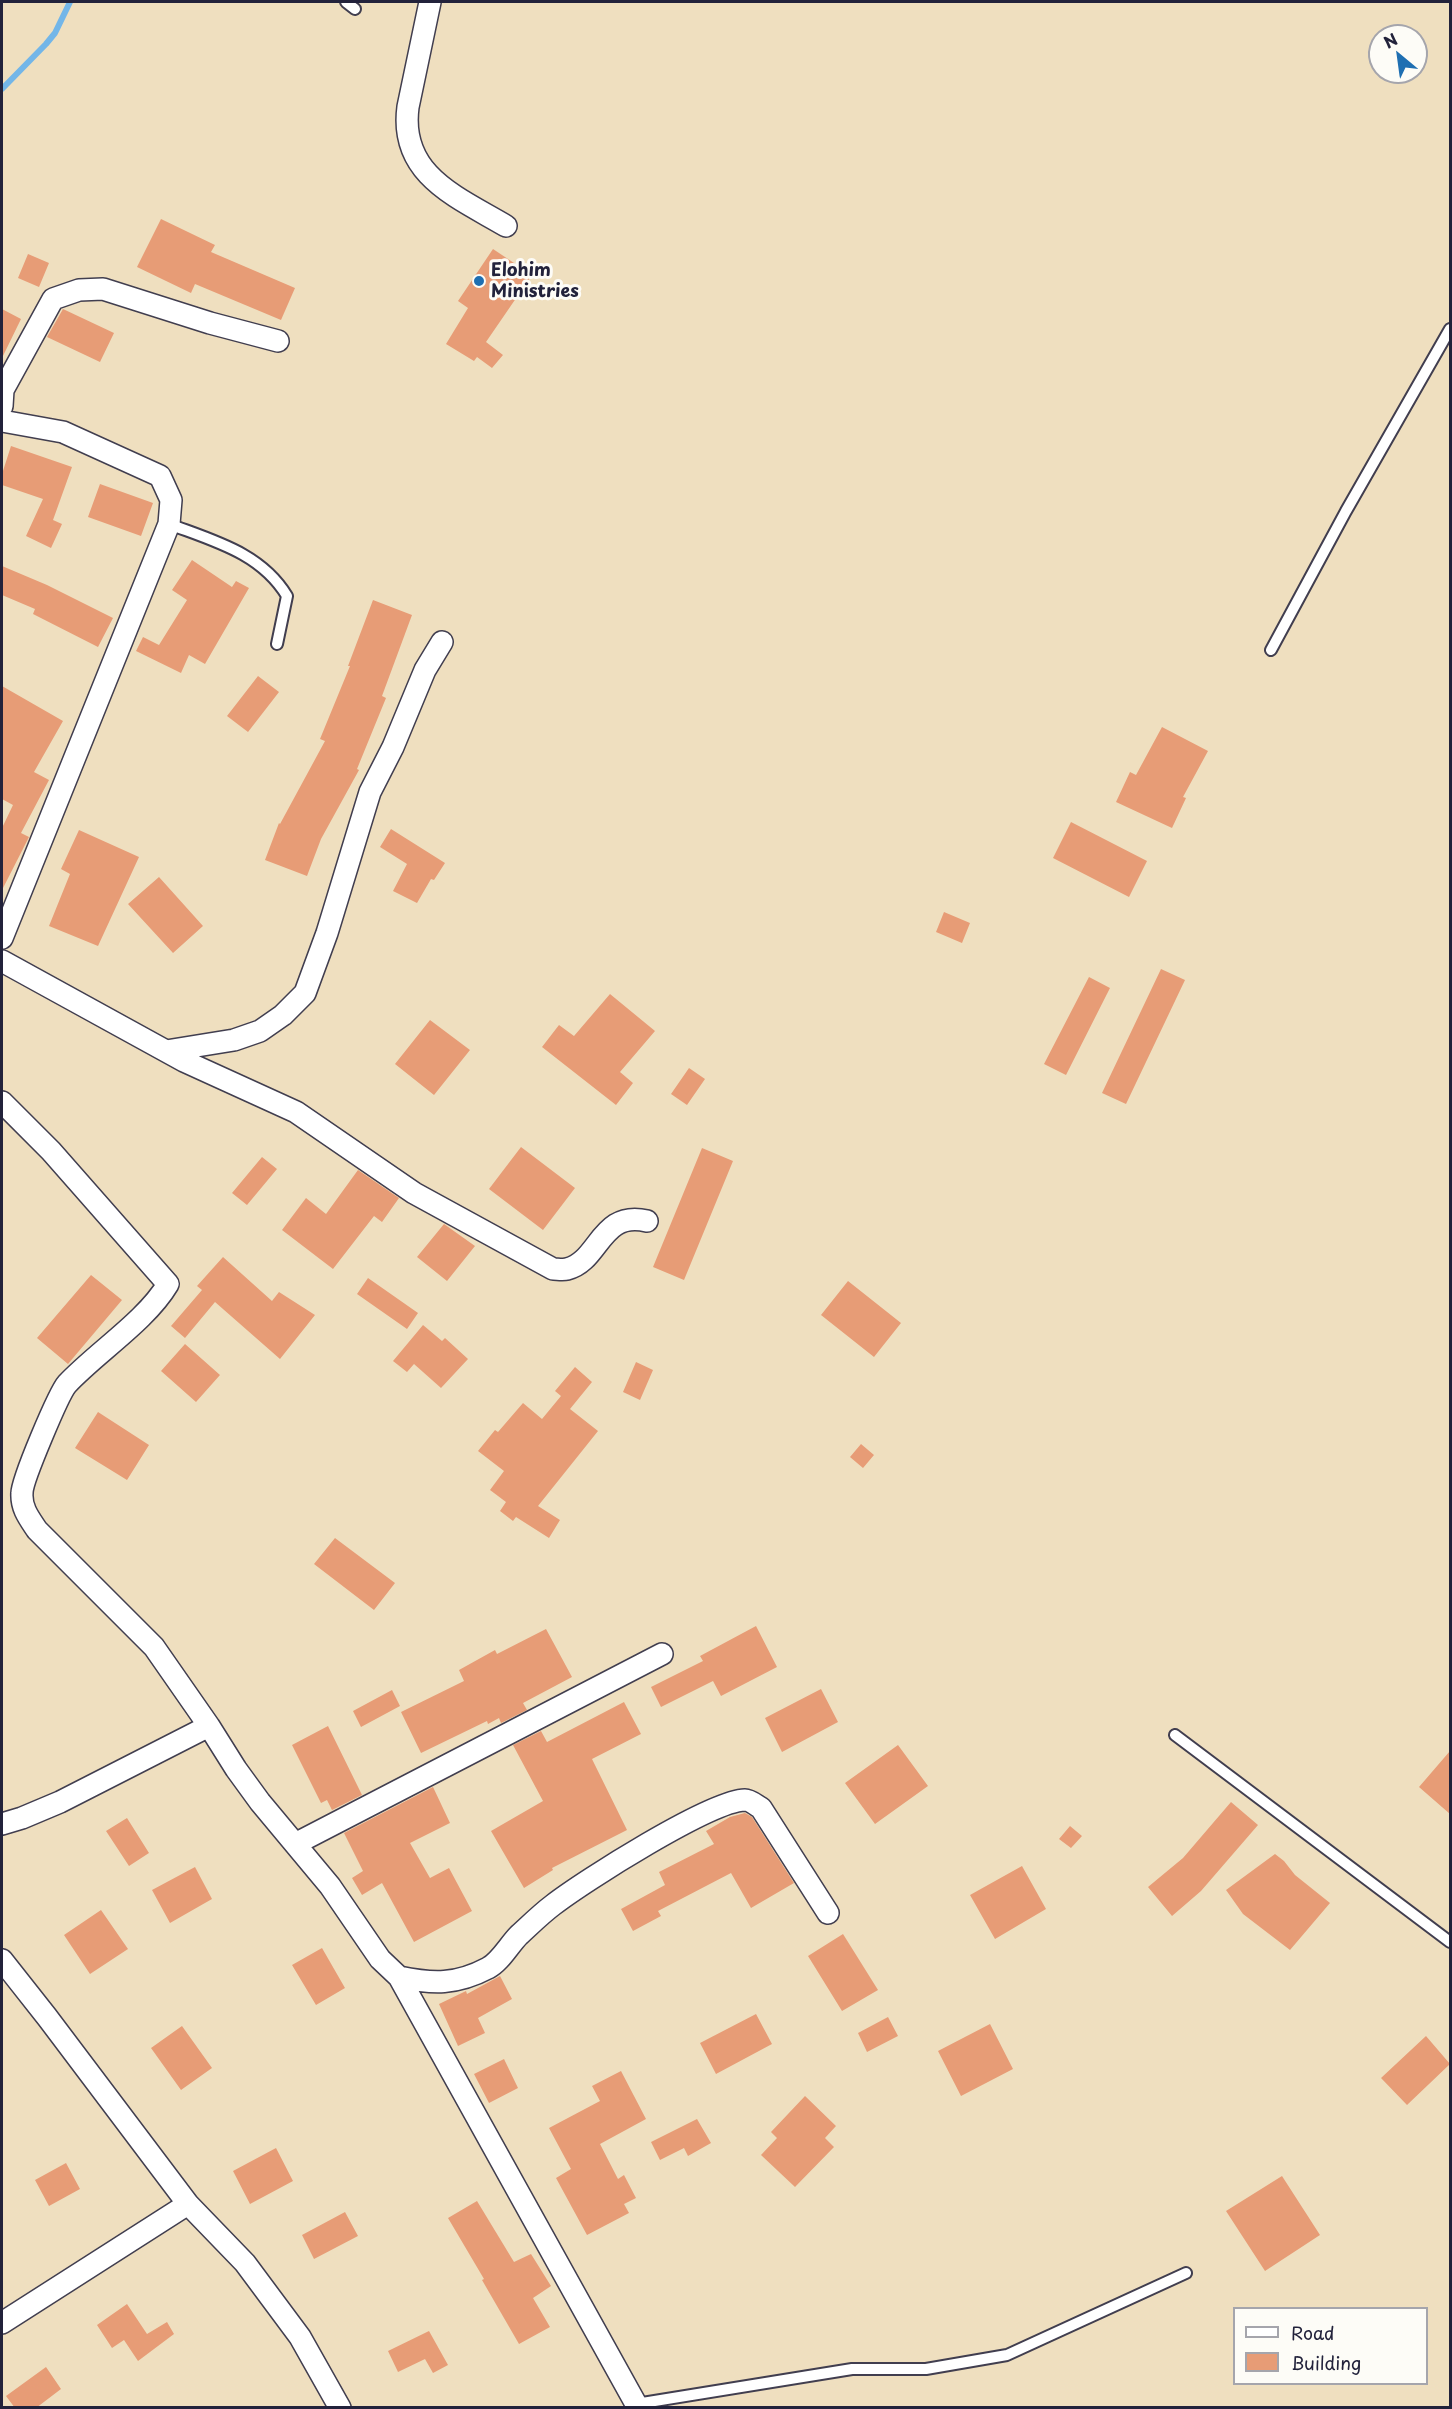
<!DOCTYPE html>
<style>
body{margin:0}
#map{position:relative;width:1452px;height:2409px;overflow:hidden;background:#efdfbf;font-family:"Playpen Sans",sans-serif}
canvas{display:block}
.frame{position:absolute;inset:0;border:3px solid #22223b;pointer-events:none}
.legend{position:absolute;left:1233px;top:2307px;width:195px;height:78px;box-sizing:border-box;background:#fdfcf7;border:2px solid #a5a5ac;margin:0;padding:8px 10px;list-style:none;font-size:18px;color:#22223b}
.legend li{display:flex;align-items:center;gap:12px;height:30px}
.legend b{width:30px;border:2px solid #a5a5ac}
.north{position:absolute;left:1368px;top:24px;width:60px;height:60px;box-sizing:border-box;background:#fdfcf7;border:2px solid #a5a5ac;border-radius:50%;rotate:331deg;font-size:16px;font-weight:700;line-height:24px;text-align:center;color:#22223b}
.north::after{content:'';display:block;margin:auto;width:21px;height:27px;background:#1f6fb2;clip-path:polygon(50% 0,100% 100%,50% 72%,0 100%)}
</style>
<div id="map">
<canvas width="1452" height="2409"></canvas>
<div class="frame"></div>
<ul class="legend">
<li><b style="height:8px;background:#fff"></b>Road</li>
<li><b style="height:16px;background:#e79c76"></b>Building</li>
</ul>
<div class="north">N</div>
</div>
<script>
const c = document.querySelector('canvas').getContext('2d');
c.lineJoin = 'round';
function strokePath(path, color, width, dash) { c.strokeStyle = color; c.lineWidth = width; c.lineCap = dash ? 'butt' : 'round'; c.setLineDash(dash || []); c.stroke(path); }
function paint(path, color) { c.fillStyle = color; c.fill(path, 'evenodd'); }
function label(font, color, halo, rows, align = 'center') {
  c.font = font + ' "Playpen Sans",sans-serif'; c.lineWidth = 6; c.setLineDash([]); c.textBaseline = 'middle'; c.strokeStyle = halo; c.fillStyle = color; for (const [text, x, y, turn = 0] of rows) {
    c.save(); c.translate(x, y); c.rotate((+turn || 0) * Math.PI / 180); c.textAlign = isNaN(turn) ? turn : align; if (halo) c.strokeText(text, 0, 0); c.fillText(text, 0, 0); c.restore();
  }
}
const stream = new Path2D(`
 M 2,89 L 46,44 L 55,33 L 70,2`);
const building = new Path2D(`
 M 161,219 L 215,245 L 211,252 L 295,288 L 281,320 L 195,284 L 191,293 L 137,267 Z
 M 493,249 L 532,275 L 486,342 L 503,355 L 492,368 L 477,357 L 474,361 L 446,344 L 468,308 L 458,301 Z
 M 28,254 L 49,263 L 39,287 L 18,278 Z
 M 2,309 L 21,319 L 2,358 Z
 M 63,309 L 114,333 L 100,362 L 47,337 Z
 M 11,446 L 72,467 L 53,520 L 62,524 L 51,548 L 26,536 L 43,499 L 2,485 L 2,474 Z
 M 100,484 L 153,503 L 141,536 L 88,517 Z
 M 192,560 L 232,587 L 236,581 L 249,588 L 205,664 L 189,655 L 181,673 L 136,651 L 143,637 L 159,645 L 187,600 L 172,590 Z
 M 2,566 L 47,585 L 113,618 L 98,647 L 33,614 L 35,609 L 2,595 Z
 M 373,600 L 412,615 L 382,696 L 386,698 L 357,769 L 359,770 L 321,839 L 307,876 L 265,860 L 279,823 L 280,824 L 325,741 L 320,739 L 350,666 L 348,666 Z
 M 258,676 L 279,692 L 248,732 L 227,716 Z
 M 2,686 L 63,721 L 34,772 L 49,780 L 21,833 L 29,837 L 2,890 L 2,828 L 13,805 L 2,799 Z
 M 1162,727 L 1208,751 L 1183,797 L 1186,798 L 1172,828 L 1116,802 L 1130,772 L 1136,775 Z
 M 1071,822 L 1147,861 L 1129,897 L 1053,858 Z
 M 391,829 L 445,863 L 434,880 L 431,879 L 417,903 L 393,891 L 407,864 L 380,847 Z
 M 79,830 L 139,857 L 98,946 L 49,926 L 70,874 L 61,869 Z
 M 159,877 L 203,926 L 173,953 L 128,904 Z
 M 944,912 L 970,923 L 962,943 L 936,932 Z
 M 1161,969 L 1185,980 L 1126,1104 L 1102,1093 Z
 M 1089,977 L 1110,988 L 1066,1075 L 1044,1064 Z
 M 610,994 L 655,1031 L 620,1072 L 633,1083 L 616,1105 L 542,1047 L 559,1025 L 574,1036 Z
 M 430,1020 L 470,1050 L 434,1095 L 395,1064 Z
 M 689,1068 L 705,1079 L 687,1105 L 671,1094 Z
 M 521,1147 L 575,1188 L 543,1230 L 489,1189 Z
 M 702,1148 L 733,1161 L 684,1280 L 653,1267 Z
 M 262,1157 L 277,1169 L 247,1205 L 232,1193 Z
 M 358,1170 L 399,1198 L 382,1222 L 374,1216 L 333,1269 L 282,1230 L 306,1198 L 326,1214 Z
 M 444,1224 L 475,1246 L 447,1281 L 417,1257 Z
 M 223,1257 L 272,1301 L 279,1292 L 315,1315 L 280,1359 L 215,1302 L 185,1338 L 171,1326 L 202,1290 L 197,1286 Z
 M 91,1275 L 122,1300 L 68,1364 L 37,1338 Z
 M 368,1278 L 418,1313 L 407,1329 L 357,1294 Z
 M 848,1281 L 901,1323 L 874,1357 L 821,1315 Z
 M 423,1325 L 442,1341 L 445,1338 L 468,1359 L 441,1388 L 414,1364 L 407,1372 L 393,1361 Z
 M 185,1344 L 220,1375 L 196,1402 L 161,1371 Z
 M 636,1362 L 653,1370 L 640,1400 L 623,1392 Z
 M 575,1367 L 592,1382 L 570,1409 L 598,1431 L 538,1506 L 560,1520 L 549,1538 L 516,1517 L 513,1521 L 500,1511 L 506,1502 L 490,1490 L 504,1471 L 478,1451 L 495,1430 L 498,1432 L 523,1403 L 542,1419 L 561,1396 L 555,1391 Z
 M 98,1412 L 149,1445 L 127,1480 L 75,1448 Z
 M 861,1444 L 874,1455 L 863,1468 L 850,1457 Z
 M 335,1538 L 395,1583 L 374,1610 L 314,1564 Z
 M 756,1626 L 777,1667 L 721,1696 L 713,1681 L 661,1707 L 651,1687 L 703,1661 L 700,1656 Z
 M 546,1629 L 572,1677 L 523,1703 L 527,1710 L 501,1723 L 499,1718 L 488,1724 L 487,1721 L 421,1753 L 401,1712 L 464,1681 L 459,1670 L 495,1650 L 497,1654 Z
 M 821,1689 L 838,1722 L 782,1752 L 765,1718 Z
 M 392,1690 L 400,1706 L 361,1727 L 353,1711 Z
 M 624,1702 L 641,1734 L 592,1759 L 627,1830 L 552,1868 L 553,1870 L 524,1888 L 491,1831 L 543,1801 L 513,1745 L 541,1731 L 547,1742 Z
 M 328,1726 L 362,1795 L 332,1810 L 327,1800 L 321,1803 L 292,1745 Z
 M 898,1745 L 928,1786 L 875,1824 L 845,1783 Z
 M 1450,1751 L 1450,1814 L 1419,1787 Z
 M 433,1787 L 450,1823 L 410,1843 L 430,1878 L 449,1868 L 472,1911 L 414,1942 L 382,1883 L 362,1895 L 352,1878 L 363,1871 L 344,1833 Z
 M 1231,1802 L 1258,1825 L 1201,1891 L 1172,1916 L 1148,1887 L 1183,1858 Z
 M 745,1813 L 752,1817 L 794,1883 L 751,1908 L 731,1873 L 658,1911 L 661,1916 L 633,1931 L 621,1909 L 665,1885 L 659,1872 L 714,1844 L 706,1831 L 730,1817 Z
 M 127,1818 L 149,1853 L 129,1866 L 106,1831 Z
 M 1070,1826 L 1082,1836 L 1071,1848 L 1059,1839 Z
 M 1275,1854 L 1284,1861 L 1295,1875 L 1330,1903 L 1290,1950 L 1243,1914 L 1226,1890 Z
 M 1022,1866 L 1046,1909 L 995,1939 L 970,1895 Z
 M 195,1867 L 212,1899 L 170,1923 L 152,1890 Z
 M 101,1910 L 128,1949 L 90,1974 L 64,1935 Z
 M 843,1934 L 878,1990 L 842,2011 L 808,1956 Z
 M 322,1948 L 345,1988 L 316,2005 L 292,1965 Z
 M 500,1976 L 512,1999 L 478,2018 L 485,2033 L 458,2046 L 439,2004 L 466,1991 L 467,1994 Z
 M 756,2014 L 772,2044 L 716,2074 L 700,2043 Z
 M 888,2017 L 898,2036 L 867,2052 L 858,2033 Z
 M 990,2024 L 1013,2069 L 961,2096 L 938,2051 Z
 M 182,2026 L 212,2068 L 181,2090 L 151,2048 Z
 M 1426,2036 L 1450,2064 L 1407,2105 L 1381,2078 Z
 M 504,2059 L 518,2088 L 489,2103 L 474,2074 Z
 M 621,2071 L 646,2119 L 600,2144 L 618,2179 L 624,2175 L 636,2198 L 624,2204 L 629,2213 L 587,2235 L 556,2178 L 571,2169 L 549,2128 L 600,2101 L 592,2086 Z
 M 805,2096 L 836,2126 L 825,2138 L 834,2147 L 795,2187 L 761,2155 L 777,2138 L 771,2132 Z
 M 697,2119 L 711,2143 L 688,2156 L 684,2148 L 660,2160 L 651,2142 Z
 M 276,2148 L 293,2181 L 250,2204 L 233,2171 Z
 M 66,2163 L 80,2189 L 49,2206 L 35,2180 Z
 M 1282,2176 L 1320,2235 L 1265,2271 L 1226,2211 Z
 M 477,2201 L 514,2262 L 531,2254 L 551,2286 L 533,2298 L 550,2327 L 519,2344 L 482,2280 L 484,2279 L 448,2218 Z
 M 345,2212 L 358,2236 L 314,2259 L 302,2235 Z
 M 127,2304 L 147,2334 L 167,2322 L 174,2334 L 138,2361 L 124,2340 L 112,2348 L 97,2325 Z
 M 429,2331 L 448,2365 L 433,2373 L 425,2359 L 398,2372 L 388,2351 Z
 M 46,2367 L 61,2389 L 36,2408 L 15,2408 L 6,2396 Z`);
const lane = new Path2D(`
 M 346,2 L 355,9
 M 169,524 C 214,541 261,553 287,596 L 277,644
 M 1271,650 L 1346,511 L 1450,329
 M 1175,1735 L 1450,1942
 M 638,2407 L 636,2404 L 852,2369 L 926,2369 L 1007,2355 L 1186,2273`);
const street = new Path2D(`
 M 430,2 L 408,107 C 399,175 457,197 506,226
 M 2,406 L 3,390 L 53,299 L 79,290 L 103,289 L 210,323 L 278,341
 M 2,421 L 63,432 L 160,476 L 171,500 L 169,524 L 2,938
 M 2,961 L 184,1061 L 296,1112 L 414,1193 L 553,1269 C 557,1269 563,1270 567,1269 C 600,1261 600,1210 647,1221
 M 166,1051 L 234,1040 L 260,1031 L 283,1015 L 305,993 L 327,933 L 370,792 L 393,747 L 425,670 L 442,642
 M 2,1102 L 51,1151 L 168,1284 C 146,1321 97,1352 67,1384 C 59,1393 22,1480 22,1493 C 21,1508 29,1518 37,1530 L 154,1647 L 209,1726
 M 2,1824 L 22,1818 L 60,1802 L 209,1726 L 236,1769 L 260,1802 L 330,1886 L 380,1959 L 399,1977 L 636,2404
 M 295,1844 L 662,1654
 M 2,1960 L 47,2017 L 188,2204 L 245,2263 L 300,2337 L 340,2408
 M 399,1977 C 433,1984 456,1985 488,1968 C 500,1962 509,1945 519,1935 C 530,1925 541,1914 553,1905 C 584,1881 710,1801 745,1800 C 750,1800 756,1805 761,1808 L 828,1913
 M 2,2323 L 188,2204`);
const markers = [
 [479,281,6,"#1f6fb2"]
];
const poiNames = [
 ["Elohim",491,271],
 ["Ministries",491,292]
];
strokePath(stream, '#73b6e8', 6);
paint(building, '#e79c76');
strokePath(lane, '#413e4f', 14);
strokePath(street, '#413e4f', 24);
strokePath(lane, '#fff', 10);
strokePath(street, '#fff', 21);
for (const [x, y, r, color] of markers) { const dot = new Path2D(); dot.arc(x, y, r, 0, 2 * Math.PI); c.fillStyle = color; c.fill(dot); strokePath(dot, '#fdfcf7', 2); }
label('bold 18px', '#22223b', '#fdfcf7', poiNames, 'left');
</script>
